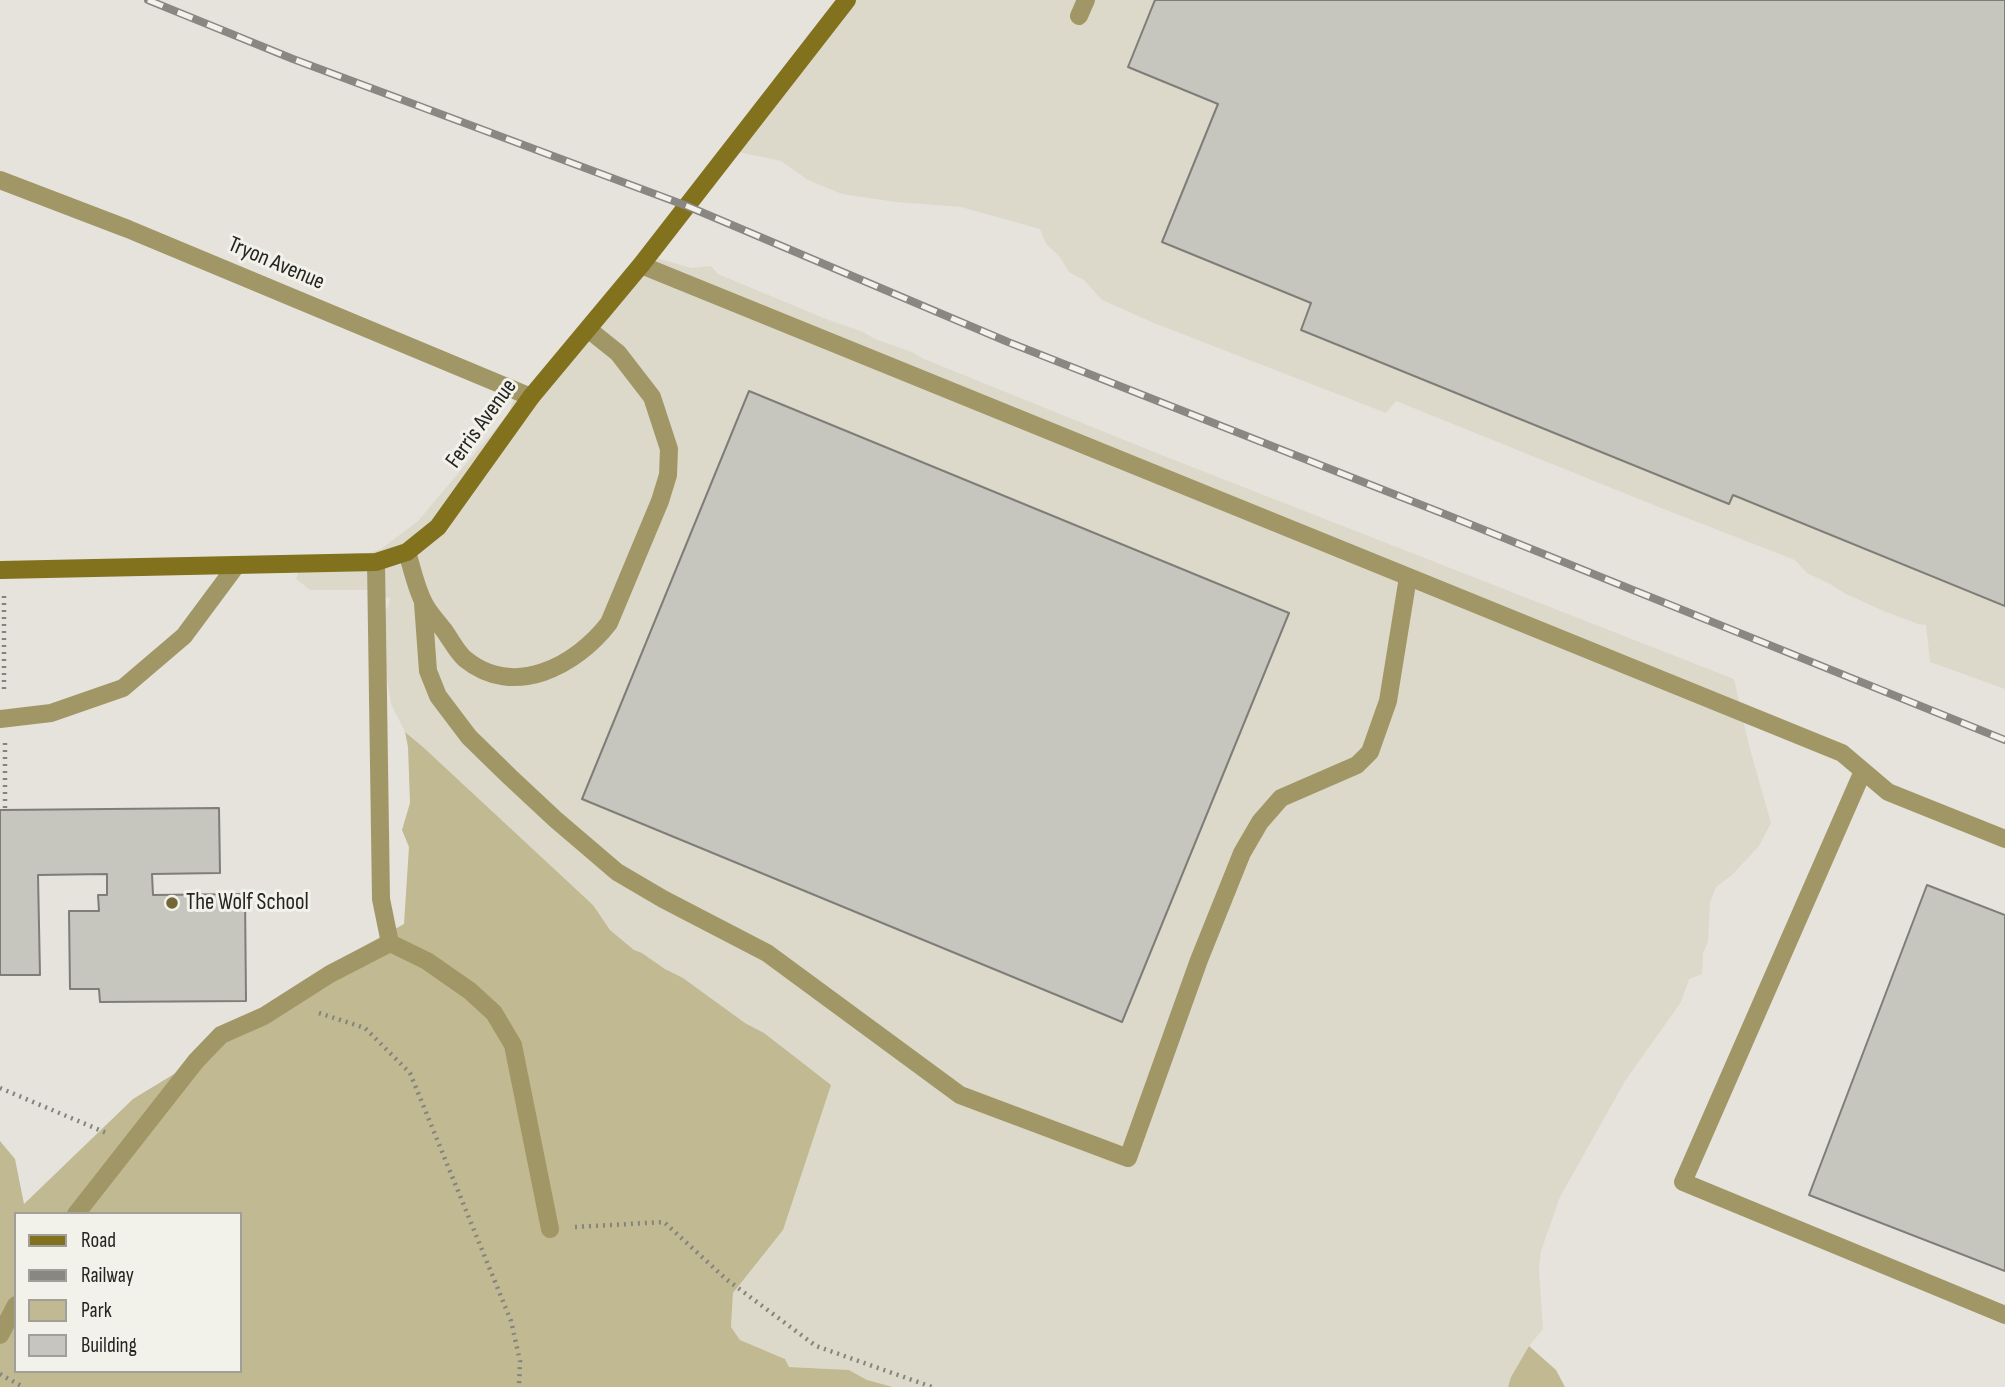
<!DOCTYPE html>
<style>
body{margin:0}
#map{position:relative;width:2005px;height:1387px;overflow:hidden;background:#e5e3dc;font-family:"Sofia Sans Condensed",sans-serif}
canvas{display:block}
.legend{position:absolute;left:14px;top:1212px;width:228px;height:161px;box-sizing:border-box;background:#f2f1ea;border:2px solid #a09f9a;margin:0;padding:9px 12px;list-style:none;font-size:21px;color:#242421}
.legend li{display:flex;align-items:center;gap:14px;height:35px}
.legend b{width:35px;border:2px solid #a09f9a}
</style>
<div id="map">
<canvas width="2005" height="1387"></canvas>
<ul class="legend">
<li><b style="height:9px;background:#82711d"></b>Road</li>
<li><b style="height:9px;background:#888782"></b>Railway</li>
<li><b style="height:19px;background:#c1b992"></b>Park</li>
<li><b style="height:19px;background:#c6c5be"></b>Building</li>
</ul>
</div>
<script>
const c = document.querySelector('canvas').getContext('2d');
c.lineJoin = 'round';
function paint(path, color) { c.fillStyle = color; c.fill(path, 'evenodd'); }
function strokePath(path, color, width, dash) { c.strokeStyle = color; c.lineWidth = width; c.lineCap = dash ? 'butt' : 'round'; c.setLineDash(dash || []); c.stroke(path); }
function label(font, color, halo, rows, align = 'center') {
  c.font = font + ' "Sofia Sans Condensed",sans-serif'; c.lineWidth = 6; c.setLineDash([]); c.textBaseline = 'middle'; c.strokeStyle = halo; c.fillStyle = color; for (const [text, x, y, turn = 0] of rows) {
    c.save(); c.translate(x, y); c.rotate((+turn || 0) * Math.PI / 180); c.textAlign = isNaN(turn) ? turn : align; if (halo) c.strokeText(text, 0, 0); c.fillText(text, 0, 0); c.restore();
  }
}
const built = new Path2D(`
 M 838,0 L 2005,0 L 2005,689 L 1930,662 L 1926,625 L 1918,624 L 1886,612 L 1846,594 L 1830,584 L 1807,573 L 1795,560 L 1661,508 L 1396,401 L 1386,413 L 1154,323 L 1102,300 L 1084,280 L 1069,272 L 1060,257 L 1046,244 L 1040,229 L 961,207 L 896,202 L 842,194 L 808,180 L 781,161 L 729,150 Z
 M 640,253 L 691,268 L 711,266 L 718,274 L 826,319 L 863,332 L 875,339 L 912,352 L 924,359 L 1164,456 L 1734,679 L 1748,742 L 1771,823 L 1759,846 L 1732,875 L 1716,887 L 1710,902 L 1708,942 L 1703,953 L 1702,974 L 1689,979 L 1681,1002 L 1625,1081 L 1560,1197 L 1541,1251 L 1539,1269 L 1543,1329 L 1529,1346 L 1511,1377 L 1508,1387 L 893,1387 L 867,1380 L 849,1370 L 789,1367 L 785,1359 L 740,1340 L 731,1327 L 733,1293 L 783,1230 L 764,1033 L 745,1023 L 683,978 L 665,969 L 642,953 L 634,950 L 610,930 L 593,905 L 423,747 L 405,732 L 391,704 L 377,614 L 387,608 L 390,599 L 371,590 L 310,590 L 296,579 L 301,566 L 354,558 L 381,549 L 418,521 L 508,414 L 513,401 L 519,397 Z`);
const green = new Path2D(`
 M 405,732 L 423,747 L 593,905 L 610,930 L 634,950 L 642,953 L 665,969 L 683,978 L 745,1023 L 764,1033 L 831,1085 L 783,1230 L 733,1293 L 731,1327 L 740,1340 L 785,1359 L 789,1367 L 849,1370 L 867,1380 L 893,1387 L 0,1387 L 0,1141 L 15,1159 L 24,1204 L 133,1099 L 317,987 L 337,961 L 404,924 L 409,847 L 402,830 L 410,803 L 408,747 ZM 16,1214 L 240,1214 L 240,1371 L 16,1371 Z
 M 1529,1346 L 1556,1370 L 1565,1387 L 1508,1387 L 1511,1377 Z`);
const building = new Path2D(`
 M 1155,0 L 2005,0 L 2005,606 L 1733,495 L 1729,504 L 1301,330 L 1311,303 L 1162,242 L 1218,104 L 1128,67 Z
 M 749,391 L 1289,613 L 1122,1022 L 582,799 Z
 M 219,808 L 220,873 L 152,874 L 153,895 L 245,894 L 246,1001 L 100,1002 L 99,989 L 70,989 L 69,911 L 99,911 L 98,895 L 107,895 L 107,874 L 38,875 L 40,975 L 0,975 L 0,810 Z
 M 1927,885 L 2005,915 L 2005,1271 L 1809,1195 Z`);
const path = new Path2D(`
 M 4,596 L 4,692
 M 5,743 L 5,810
 M 319,1013 L 365,1028 L 410,1073 L 511,1321 L 520,1361 L 519,1387
 M 0,1088 L 109,1134
 M 575,1227 L 664,1222 L 726,1279 L 816,1346 L 932,1387
 M 0,1374 L 23,1387`);
const lane = new Path2D(`
 M 1079,16 L 1086,0
 M 641,265 L 1842,753 L 1888,792 L 2005,839
 M 407,552 C 412,568 416,588 424,603 C 428,612 437,621 443,629 C 450,638 456,651 465,659 C 514,699 576,666 609,623 L 660,501 L 668,475 L 669,449 L 652,397 L 618,353 L 588,329
 M 423,603 L 428,671 L 438,696 L 469,737 L 510,777 L 555,819 L 617,872 L 663,899 L 767,953 L 960,1095 L 1128,1158 L 1199,960 L 1242,853 L 1260,822 L 1281,798 L 1357,765 L 1370,752 L 1388,701 L 1408,577
 M 0,719 L 51,713 L 123,688 L 184,636 L 236,566
 M 1863,771 L 1683,1182 L 2005,1315
 M 390,943 L 427,961 L 470,991 L 494,1013 L 513,1045 L 550,1229
 M 76,1214 L 196,1061 L 221,1035 L 264,1016 L 330,974 L 390,943 L 381,899 L 376,562
 M 0,1335 L 16,1305`);
const street = new Path2D(`
 M 0,180 L 128,229 L 531,397`);
const secondary = new Path2D(`
 M 0,570 L 376,562 L 407,552 L 438,527 L 531,397 L 641,265 L 847,0`);
const rail = new Path2D(`
 M 148,0 L 293,59 L 687,206 L 1008,342 L 1452,517 L 2005,740`);
const markers = [
 [172,903,7,"#736835"]
];
const streetNames = [
 ["Tryon Avenue",276,264,23],
 ["Ferris Avenue",482,424,-54]
];
const poiNames = [
 ["The Wolf School",186,903]
];
paint(built, '#dcd9cb');
paint(green, '#c1b992');
paint(building, '#c6c5be');
strokePath(building, '#7e7d77', 2);
strokePath(path, '#84837e', 4.5, [2, 5]);
strokePath(lane, '#a19766', 18);
strokePath(street, '#a19766', 18);
strokePath(secondary, '#82711d', 18);
strokePath(rail, '#888782', 8);
strokePath(rail, '#f2f1ea', 5, [16]);
for (const [x, y, r, color] of markers) { const dot = new Path2D(); dot.arc(x, y, r, 0, 2 * Math.PI); c.fillStyle = color; c.fill(dot); strokePath(dot, '#f2f1ea', 2.5); }
label('23px', '#242421', '#f2f1ea', streetNames);
label('23px', '#242421', '#f2f1ea', poiNames, 'left');
</script>
